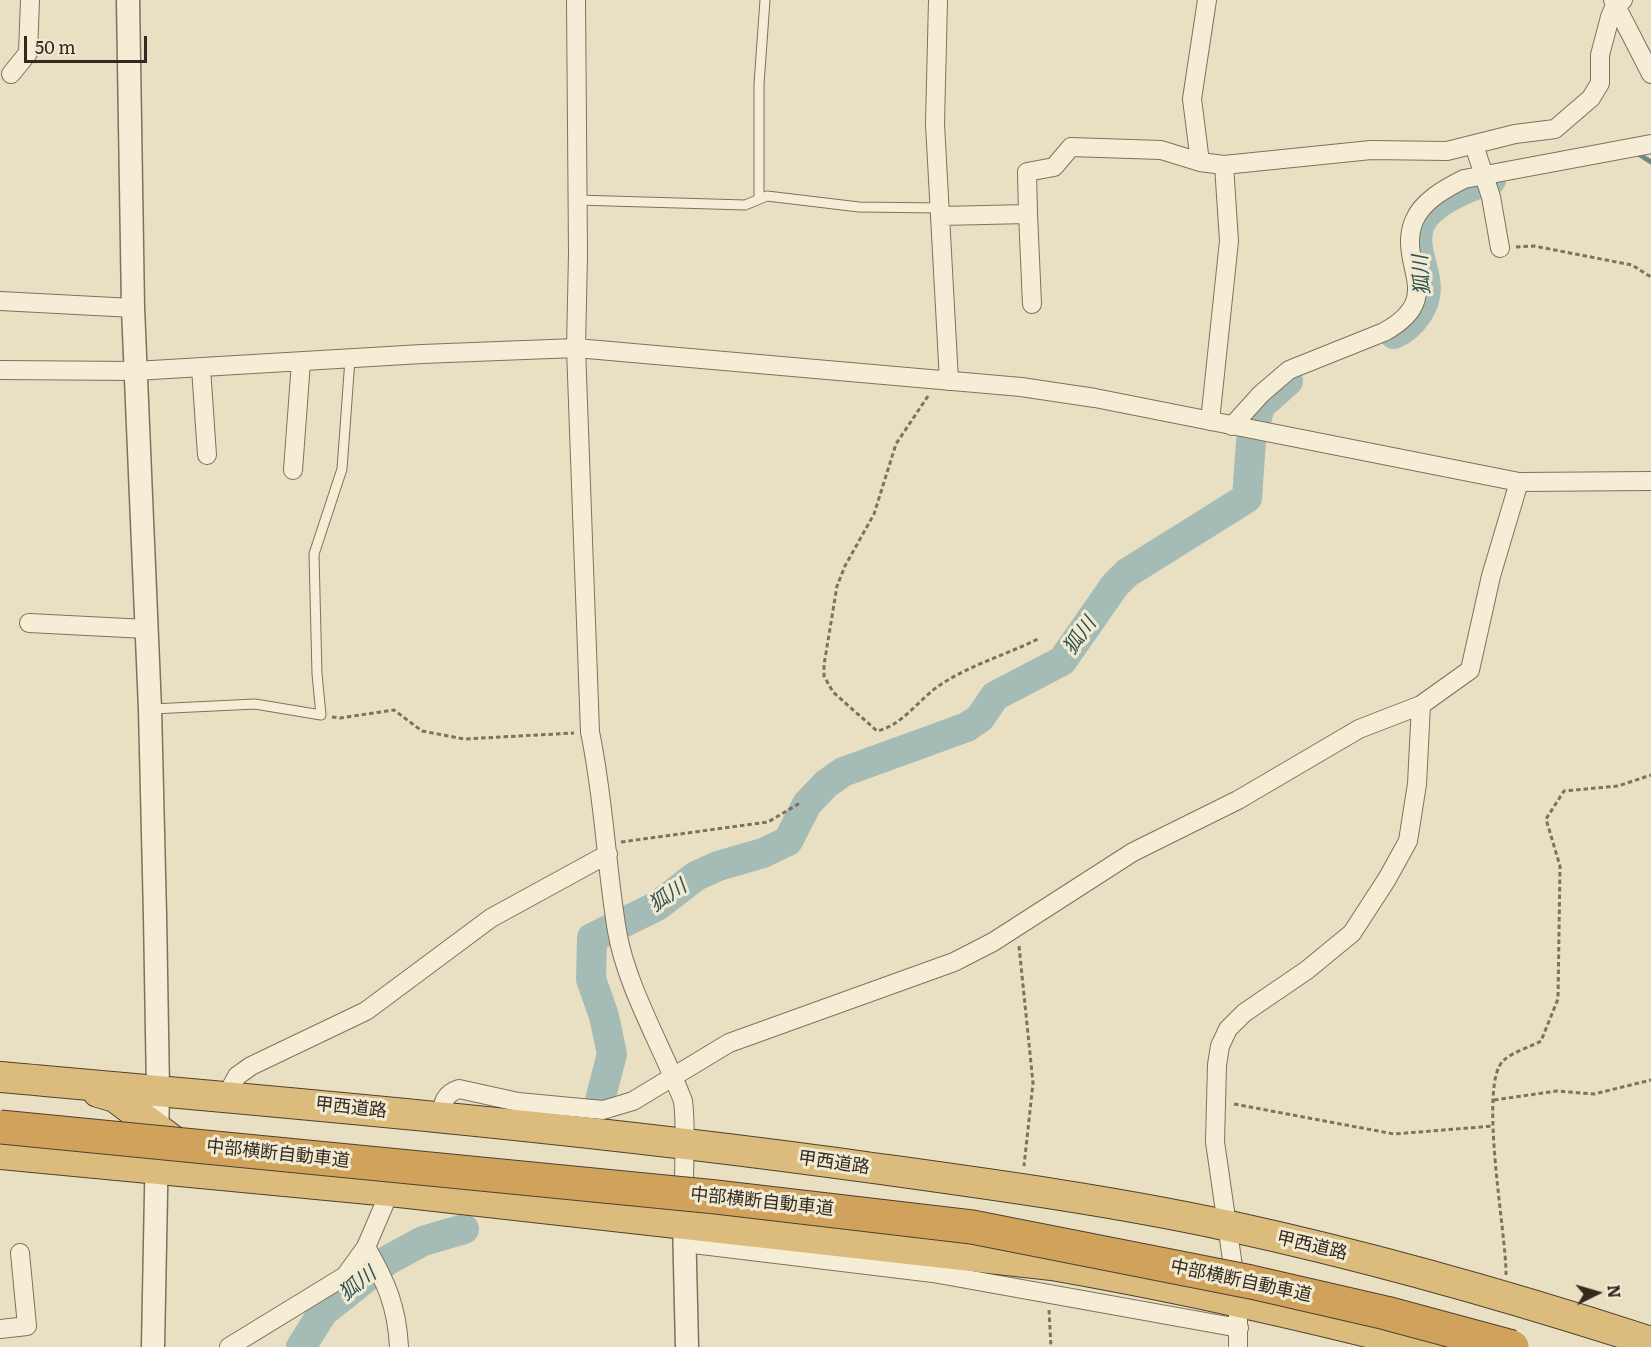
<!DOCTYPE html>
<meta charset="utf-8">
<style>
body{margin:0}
#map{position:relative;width:1651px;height:1347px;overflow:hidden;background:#e9dfc3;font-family:Literata,serif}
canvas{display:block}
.north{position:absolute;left:1567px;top:1263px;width:60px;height:60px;-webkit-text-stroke:4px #f1ead2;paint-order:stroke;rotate:85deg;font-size:16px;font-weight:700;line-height:24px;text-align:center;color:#33291e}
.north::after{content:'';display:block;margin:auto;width:21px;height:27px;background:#33291e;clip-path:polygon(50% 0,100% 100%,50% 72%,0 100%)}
.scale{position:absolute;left:24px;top:36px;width:123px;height:27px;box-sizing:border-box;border:3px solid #33291e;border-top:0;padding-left:8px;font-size:18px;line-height:21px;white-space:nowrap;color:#33291e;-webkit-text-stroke:4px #f1ead2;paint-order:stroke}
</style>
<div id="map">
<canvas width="1651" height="1347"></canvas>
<div class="north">N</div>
<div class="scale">50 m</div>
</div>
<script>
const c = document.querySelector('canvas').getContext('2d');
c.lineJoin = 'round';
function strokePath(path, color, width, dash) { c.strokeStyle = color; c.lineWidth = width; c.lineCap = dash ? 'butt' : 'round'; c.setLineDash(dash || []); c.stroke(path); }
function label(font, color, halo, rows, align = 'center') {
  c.font = font + ' Literata,"Noto Sans JP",serif'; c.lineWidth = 6; c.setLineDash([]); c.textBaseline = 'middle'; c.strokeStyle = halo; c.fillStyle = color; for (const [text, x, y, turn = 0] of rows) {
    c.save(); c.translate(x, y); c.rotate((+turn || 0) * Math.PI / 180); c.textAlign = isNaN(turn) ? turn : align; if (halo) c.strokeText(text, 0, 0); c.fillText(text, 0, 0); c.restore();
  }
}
const stream = new Path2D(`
 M 1640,155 L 1651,162`);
const river = new Path2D(`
 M 1394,334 C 1404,330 1412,322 1418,313 C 1439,281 1410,258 1419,227 C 1427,203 1469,186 1491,180
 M 600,1100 L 612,1054 L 604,1016 L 591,979 L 592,938 L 657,906 L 696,876 L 718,866 L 763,853 L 788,841 L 807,804 L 826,784 L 843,772 L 967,727 L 980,718 L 995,696 L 1062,661 L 1115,585 L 1127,573 L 1247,498 L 1251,441 L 1260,406 L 1288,381
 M 301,1347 L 323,1312 L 388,1260 L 423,1241 L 464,1229`);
const path = new Path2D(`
 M 1516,247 L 1534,246 L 1632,265 L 1651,277
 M 928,396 L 896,444 L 874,514 L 845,566 L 837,586 L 824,665 L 824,676 L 833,692 L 877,731 C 904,725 920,697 943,683 C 973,664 1008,654 1040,638
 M 332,717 L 340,718 L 394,710 L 422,731 L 464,739 L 574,733
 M 621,842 L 768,822 L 800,803
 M 1019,946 L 1033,1083 L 1024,1166
 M 1494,1100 L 1557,1091 L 1594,1094 L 1651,1080
 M 1234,1104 L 1394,1134 L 1493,1126
 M 1506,1275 C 1507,1237 1477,1082 1504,1060 C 1513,1052 1530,1047 1541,1041 L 1558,999 L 1560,866 L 1546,819 L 1564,791 L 1618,786 L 1651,775
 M 1049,1310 L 1051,1347`);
const service = new Path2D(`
 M 759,199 L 759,84 L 765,0
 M 577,200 L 745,205 L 767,196 L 859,207 L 940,208
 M 152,709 L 255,704 L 321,715 L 317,674 L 314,554 L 342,469 L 350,359`);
const minor = new Path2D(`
 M 576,0 L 578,254 L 576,348 L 590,732 C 604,798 606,865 617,931 C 626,986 663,1048 683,1101 C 687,1132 683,1169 684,1201
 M 938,0 L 935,124 L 949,381
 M 1613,0 L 1651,74
 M 11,74 L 28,53 L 30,0
 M 1474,145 L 1491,197 L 1500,248
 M 1200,162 L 1192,99 L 1207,0
 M 1028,214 L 1032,304
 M 941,216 L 1028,214 L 1027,172 L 1054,167 L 1071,147 L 1161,150 L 1200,162 L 1224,165 L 1371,150 L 1447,151 L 1515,134 L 1555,129 L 1591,98 L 1600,83 L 1600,55 L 1610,17 L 1615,5 L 1623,0
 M 0,301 L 133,308
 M 201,368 L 207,455
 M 0,370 L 135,371 L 422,354 L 576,348 L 1021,387 L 1095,398 L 1519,482 L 1651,481
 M 1210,421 L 1229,241 L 1224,165
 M 1232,426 L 1261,394 L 1289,370 L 1384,332 C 1448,297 1396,265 1414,221 C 1422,201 1446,188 1464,179 L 1651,144
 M 293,470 L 301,362
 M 29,623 L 146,629
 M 226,1096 L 237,1076 L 251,1066 L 366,1011 L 491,918 L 608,854
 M 440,1117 C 443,1103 444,1094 459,1089 L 518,1102 L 603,1110 L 633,1101 L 729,1043 L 954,962 L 993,942 L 1133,852 L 1238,800 L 1359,729 L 1421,705 L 1470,670 L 1491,576 L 1519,482
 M 685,1243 L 933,1273 L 1239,1328
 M 366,1247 C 386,1282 397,1306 399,1347
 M 0,1329 L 27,1326 L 20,1253
 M 229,1347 L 345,1276 L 366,1247 L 390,1191
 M 1238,1347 L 1238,1301 L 1215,1142 L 1217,1065 L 1220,1046 L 1228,1029 L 1244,1013 L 1307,970 L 1352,933 L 1387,879 L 1408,841 L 1417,784 L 1421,705`);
const tertiary = new Path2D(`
 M 128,0 L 133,308 L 150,709 L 155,915 L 158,1090 L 153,1347
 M 684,1222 L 687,1347`);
const trunk = new Path2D(`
 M 0,1077 C 294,1103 587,1128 880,1169 C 996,1185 1113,1201 1229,1226 C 1372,1257 1512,1297 1651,1342
 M 98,1092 L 115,1097 L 184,1149
 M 0,1154 L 390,1191 L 1052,1265 C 1178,1287 1303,1315 1427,1347`);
const motorwayBridge = new Path2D(`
 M 0,1127 L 716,1197 L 972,1227 L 1251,1282 L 1386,1313 L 1512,1347`);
const streetNames = [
 ["甲西道路",351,1108,6],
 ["中部横断自動車道",278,1154,6],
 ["甲西道路",834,1163,8],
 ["中部横断自動車道",762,1202,6],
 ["甲西道路",1312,1246,13],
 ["中部横断自動車道",1241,1281,12]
];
const waterNames = [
 ["狐川",1422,275,-93],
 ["狐川",1080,636,-54],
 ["狐川",668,896,-34],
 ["狐川",358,1284,-38]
];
strokePath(stream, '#6d8983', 5);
strokePath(river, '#a5bcb6', 30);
strokePath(service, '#81715c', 11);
strokePath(minor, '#81715c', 20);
strokePath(tertiary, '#81715c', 25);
strokePath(trunk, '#4f402f', 32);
strokePath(path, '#81715c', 3, [4.5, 3]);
strokePath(service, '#f5edd5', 9);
strokePath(minor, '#f5edd5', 18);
strokePath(tertiary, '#f5edd5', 22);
strokePath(trunk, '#dcbc7c', 30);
strokePath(motorwayBridge, '#4f402f', 35, []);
strokePath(motorwayBridge, '#d0a25b', 33);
label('18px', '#33291e', '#f1ead2', streetNames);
label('italic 20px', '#2f5150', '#f1ead2', waterNames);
</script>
